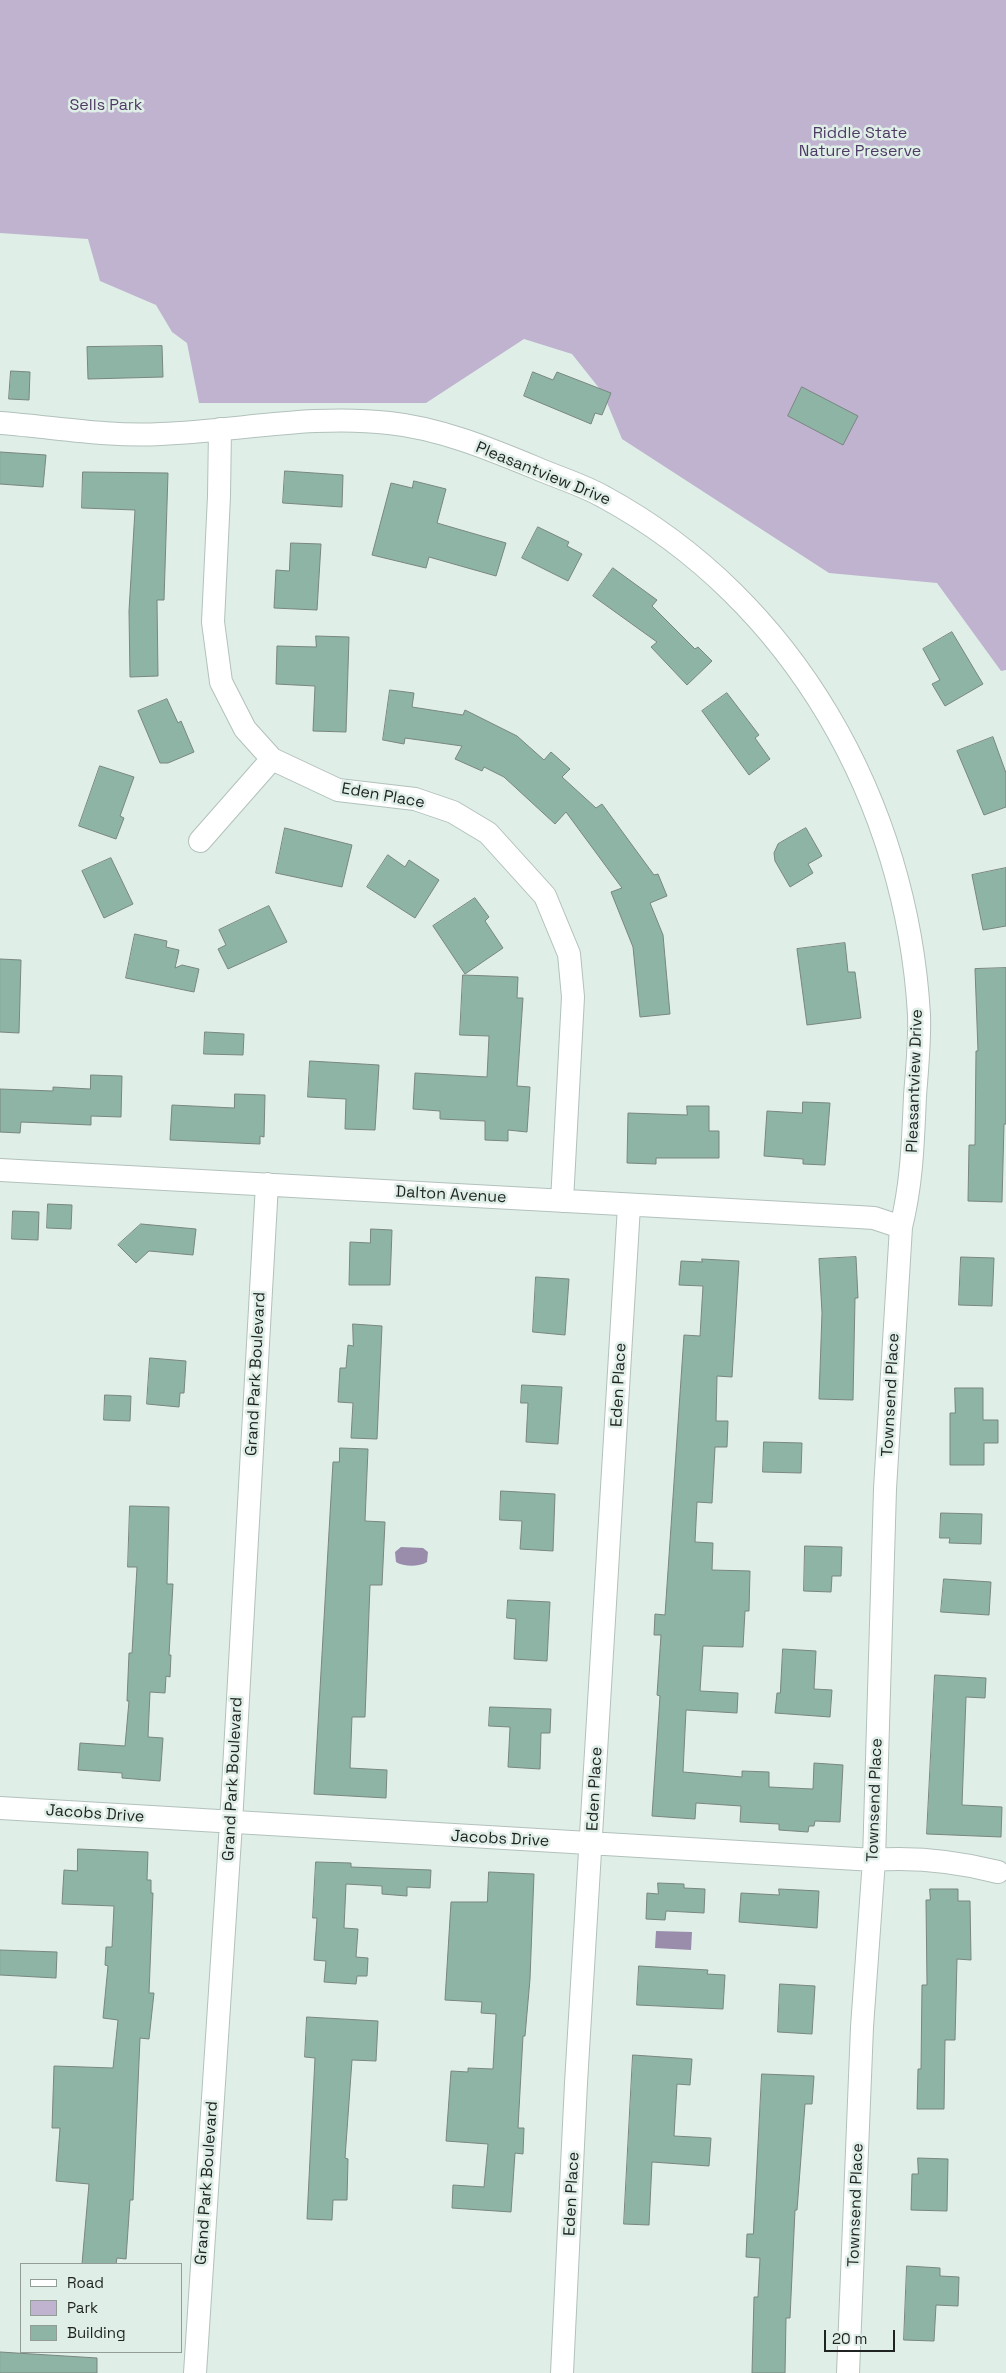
<!DOCTYPE html>
<style>
body{margin:0}
#map{position:relative;width:1006px;height:2373px;overflow:hidden;background:#dfeee7;font-family:"Space Grotesk",sans-serif}
canvas{display:block}
.legend{position:absolute;left:20px;top:2263px;width:162px;height:90px;box-sizing:border-box;background:#dfeee7;border:1px solid #929d98;margin:0;padding:6px 9px;list-style:none;font-size:15px;color:#1f2422}
.legend li{display:flex;align-items:center;gap:10px;height:25px}
.legend b{width:25px;border:1px solid #929d98}
.scale{position:absolute;left:824px;top:2330px;width:71px;height:22px;box-sizing:border-box;border:2px solid #1f2422;border-top:0;padding-left:6px;font-size:15px;line-height:18px;white-space:nowrap;color:#1f2422;-webkit-text-stroke:4px #dfeee7;paint-order:stroke}
</style>
<div id="map">
<canvas width="1006" height="2373"></canvas>
<ul class="legend">
<li><b style="height:6px;background:#fff"></b>Road</li>
<li><b style="height:14px;background:#bfb3cf"></b>Park</li>
<li><b style="height:14px;background:#8eb4a5"></b>Building</li>
</ul>
<div class="scale">20 m</div>
</div>
<script>
const c = document.querySelector('canvas').getContext('2d');
c.lineJoin = 'round';
function paint(path, color) { c.fillStyle = color; c.fill(path, 'evenodd'); }
function strokePath(path, color, width, dash) { c.strokeStyle = color; c.lineWidth = width; c.lineCap = dash ? 'butt' : 'round'; c.setLineDash(dash || []); c.stroke(path); }
function label(font, color, halo, rows, align = 'center') {
  c.font = font + ' "Space Grotesk",sans-serif'; c.lineWidth = 5; c.setLineDash([]); c.textBaseline = 'middle'; c.strokeStyle = halo; c.fillStyle = color; for (const [text, x, y, turn = 0] of rows) {
    c.save(); c.translate(x, y); c.rotate((+turn || 0) * Math.PI / 180); c.textAlign = isNaN(turn) ? turn : align; if (halo) c.strokeText(text, 0, 0); c.fillText(text, 0, 0); c.restore();
  }
}
const green = new Path2D(`
 M 0,0 L 1006,0 L 1006,670 L 1001,671 L 937,583 L 829,573 L 622,439 L 603,393 L 572,354 L 524,339 L 426,403 L 199,403 L 187,343 L 172,332 L 156,305 L 100,281 L 88,239 L 0,233 Z`);
const water = new Path2D(`
 M 401,1547 L 423,1548 L 428,1552 L 427,1562 C 419,1567 404,1567 396,1562 L 395,1552 Z
 M 656,1931 L 692,1932 L 691,1950 L 655,1948 Z`);
const building = new Path2D(`
 M 162,346 L 163,377 L 88,379 L 87,347 Z
 M 11,371 L 30,372 L 29,400 L 9,399 Z
 M 533,372 L 553,380 L 557,372 L 611,393 L 602,415 L 595,413 L 591,424 L 524,396 Z
 M 802,387 L 858,416 L 843,445 L 788,416 Z
 M 0,452 L 46,455 L 43,487 L 0,484 Z
 M 285,471 L 343,475 L 342,507 L 283,503 Z
 M 83,472 L 168,473 L 164,600 L 157,600 L 158,676 L 130,677 L 129,611 L 135,510 L 82,508 Z
 M 414,481 L 446,489 L 437,523 L 506,543 L 496,576 L 429,557 L 426,568 L 372,555 L 391,483 L 412,488 Z
 M 538,527 L 569,542 L 567,546 L 582,554 L 568,581 L 522,558 Z
 M 291,543 L 321,544 L 317,610 L 274,608 L 276,570 L 289,571 Z
 M 613,568 L 657,600 L 652,606 L 695,649 L 698,647 L 712,661 L 687,685 L 651,647 L 657,642 L 593,596 Z
 M 952,632 L 983,684 L 945,706 L 932,684 L 940,680 L 923,649 Z
 M 316,636 L 349,637 L 346,732 L 313,731 L 315,686 L 276,684 L 277,646 L 316,647 Z
 M 390,690 L 414,693 L 412,707 L 463,715 L 465,710 L 517,736 L 544,760 L 551,752 L 570,769 L 562,777 L 596,808 L 602,804 L 654,875 L 658,874 L 667,896 L 650,903 L 663,935 L 670,1014 L 640,1017 L 633,947 L 611,892 L 622,888 L 566,812 L 555,824 L 504,777 L 484,767 L 482,771 L 455,759 L 462,746 L 405,738 L 404,744 L 383,740 Z
 M 727,693 L 759,735 L 755,738 L 770,759 L 749,775 L 702,711 Z
 M 167,699 L 178,723 L 181,721 L 194,752 L 168,763 L 160,763 L 138,711 Z
 M 993,737 L 1006,773 L 1006,807 L 984,815 L 957,751 Z
 M 100,766 L 134,777 L 120,816 L 124,818 L 116,839 L 79,826 Z
 M 285,828 L 352,845 L 342,887 L 276,873 Z
 M 806,828 L 822,856 L 808,864 L 813,873 L 790,887 L 775,861 L 774,853 L 778,844 Z
 M 388,855 L 405,867 L 409,860 L 439,880 L 415,918 L 367,887 Z
 M 111,858 L 133,904 L 104,918 L 82,871 Z
 M 1006,868 L 1006,926 L 983,930 L 972,875 Z
 M 475,898 L 489,917 L 485,921 L 503,948 L 465,974 L 433,926 Z
 M 269,906 L 287,942 L 228,969 L 218,949 L 226,945 L 219,930 Z
 M 135,934 L 167,941 L 166,947 L 179,950 L 175,968 L 182,965 L 199,969 L 194,992 L 126,978 Z
 M 845,943 L 848,972 L 855,972 L 861,1018 L 807,1025 L 797,949 Z
 M 0,959 L 21,960 L 19,1033 L 0,1032 Z
 M 1006,968 L 1006,1124 L 1004,1124 L 1002,1202 L 968,1201 L 969,1145 L 975,1145 L 976,1051 L 978,1051 L 975,969 Z
 M 463,975 L 518,977 L 517,998 L 523,998 L 517,1086 L 530,1087 L 527,1132 L 508,1130 L 508,1141 L 485,1140 L 485,1121 L 440,1119 L 440,1111 L 413,1109 L 415,1073 L 487,1077 L 489,1036 L 460,1035 Z
 M 205,1032 L 244,1034 L 243,1055 L 204,1054 Z
 M 310,1061 L 379,1065 L 375,1130 L 345,1129 L 346,1099 L 308,1097 Z
 M 91,1075 L 122,1076 L 121,1117 L 91,1116 L 91,1125 L 21,1122 L 20,1133 L 0,1132 L 0,1089 L 53,1091 L 53,1087 L 90,1089 Z
 M 235,1094 L 265,1095 L 264,1137 L 260,1136 L 260,1144 L 170,1140 L 172,1105 L 234,1108 Z
 M 803,1102 L 830,1103 L 825,1165 L 803,1164 L 803,1159 L 764,1156 L 767,1111 L 802,1113 Z
 M 687,1106 L 709,1106 L 709,1131 L 719,1131 L 719,1158 L 656,1158 L 656,1164 L 627,1163 L 628,1113 L 687,1115 Z
 M 48,1204 L 72,1205 L 71,1229 L 47,1228 Z
 M 13,1211 L 39,1212 L 38,1240 L 12,1239 Z
 M 141,1224 L 196,1229 L 193,1255 L 149,1251 L 136,1263 L 118,1245 Z
 M 371,1229 L 392,1230 L 390,1285 L 349,1285 L 350,1242 L 370,1243 Z
 M 856,1257 L 858,1298 L 855,1298 L 853,1400 L 819,1399 L 822,1313 L 819,1259 Z
 M 961,1257 L 994,1258 L 992,1306 L 959,1305 Z
 M 702,1259 L 739,1261 L 732,1377 L 717,1376 L 716,1421 L 728,1421 L 727,1447 L 715,1447 L 712,1503 L 697,1502 L 695,1542 L 713,1543 L 712,1570 L 750,1571 L 749,1611 L 745,1611 L 743,1647 L 703,1646 L 700,1691 L 738,1693 L 737,1713 L 686,1710 L 683,1772 L 742,1777 L 742,1771 L 769,1772 L 769,1787 L 813,1789 L 814,1763 L 843,1765 L 840,1822 L 815,1821 L 814,1826 L 809,1826 L 808,1832 L 779,1830 L 779,1824 L 740,1822 L 741,1806 L 696,1803 L 695,1819 L 652,1816 L 660,1696 L 657,1695 L 661,1635 L 654,1635 L 655,1614 L 665,1615 L 684,1335 L 700,1336 L 703,1286 L 679,1285 L 681,1261 L 702,1262 Z
 M 536,1277 L 569,1279 L 565,1335 L 533,1332 Z
 M 353,1324 L 382,1326 L 377,1439 L 351,1438 L 353,1403 L 338,1402 L 340,1368 L 346,1368 L 348,1345 L 353,1346 Z
 M 150,1358 L 186,1361 L 184,1393 L 180,1393 L 179,1407 L 147,1404 Z
 M 522,1385 L 562,1387 L 558,1444 L 526,1442 L 528,1403 L 521,1403 Z
 M 955,1388 L 983,1388 L 983,1420 L 998,1420 L 998,1443 L 984,1443 L 984,1465 L 950,1465 L 950,1413 L 955,1413 Z
 M 105,1395 L 131,1396 L 130,1421 L 104,1420 Z
 M 764,1442 L 802,1443 L 801,1473 L 763,1472 Z
 M 340,1448 L 368,1449 L 365,1521 L 385,1522 L 382,1585 L 370,1585 L 365,1717 L 352,1717 L 350,1768 L 387,1770 L 386,1798 L 314,1794 L 333,1462 L 339,1462 Z
 M 501,1491 L 555,1494 L 553,1551 L 520,1549 L 522,1521 L 500,1520 Z
 M 130,1506 L 169,1507 L 167,1584 L 173,1584 L 169,1655 L 171,1655 L 170,1677 L 166,1676 L 165,1693 L 150,1692 L 148,1737 L 163,1738 L 160,1781 L 122,1778 L 122,1773 L 78,1770 L 80,1743 L 125,1746 L 129,1701 L 127,1701 L 129,1653 L 132,1653 L 137,1567 L 128,1567 Z
 M 941,1513 L 982,1514 L 981,1544 L 949,1543 L 950,1538 L 940,1538 Z
 M 805,1546 L 842,1547 L 841,1576 L 832,1576 L 831,1592 L 804,1591 Z
 M 944,1579 L 991,1582 L 989,1615 L 941,1612 Z
 M 508,1600 L 550,1602 L 547,1661 L 514,1659 L 516,1619 L 507,1618 Z
 M 783,1649 L 816,1651 L 814,1689 L 832,1690 L 830,1717 L 775,1713 L 777,1693 L 780,1693 Z
 M 935,1675 L 986,1678 L 985,1698 L 966,1697 L 962,1805 L 1002,1807 L 1001,1837 L 927,1834 Z
 M 490,1707 L 551,1709 L 550,1733 L 541,1733 L 540,1769 L 508,1767 L 510,1727 L 489,1726 Z
 M 78,1849 L 148,1852 L 147,1880 L 151,1880 L 151,1893 L 153,1893 L 149,1993 L 154,1993 L 149,2039 L 140,2038 L 133,2200 L 130,2200 L 126,2259 L 117,2258 L 116,2264 L 82,2264 L 89,2184 L 56,2181 L 60,2128 L 52,2128 L 54,2066 L 113,2068 L 118,2020 L 103,2018 L 108,1966 L 105,1965 L 106,1947 L 112,1947 L 114,1906 L 62,1904 L 64,1870 L 77,1871 Z
 M 316,1862 L 351,1863 L 351,1867 L 431,1870 L 430,1888 L 407,1887 L 407,1896 L 382,1894 L 382,1886 L 346,1884 L 344,1928 L 358,1929 L 356,1957 L 368,1958 L 367,1976 L 357,1976 L 356,1984 L 324,1982 L 326,1961 L 314,1960 L 317,1918 L 313,1918 Z
 M 489,1872 L 534,1874 L 530,1979 L 525,2036 L 523,2036 L 518,2128 L 524,2128 L 523,2154 L 515,2153 L 511,2212 L 452,2208 L 453,2185 L 484,2187 L 488,2144 L 446,2141 L 451,2071 L 468,2072 L 468,2068 L 493,2069 L 496,2014 L 481,2013 L 482,2002 L 445,2000 L 451,1902 L 487,1902 Z
 M 658,1883 L 684,1884 L 684,1888 L 705,1889 L 704,1913 L 666,1911 L 665,1920 L 646,1919 L 647,1893 L 658,1894 Z
 M 779,1889 L 819,1891 L 817,1928 L 739,1922 L 741,1893 L 779,1895 Z
 M 930,1889 L 958,1889 L 958,1901 L 970,1901 L 971,1960 L 957,1959 L 955,2040 L 945,2040 L 944,2109 L 917,2109 L 918,2069 L 921,2069 L 922,1985 L 927,1985 L 926,1900 L 930,1900 Z
 M 0,1950 L 57,1952 L 56,1978 L 0,1975 Z
 M 639,1966 L 708,1970 L 707,1974 L 725,1975 L 723,2009 L 637,2005 Z
 M 780,1984 L 815,1986 L 812,2034 L 778,2032 Z
 M 307,2017 L 378,2021 L 376,2061 L 352,2060 L 345,2158 L 348,2159 L 347,2200 L 333,2200 L 332,2220 L 307,2219 L 315,2058 L 305,2057 Z
 M 633,2055 L 692,2059 L 690,2085 L 677,2084 L 674,2136 L 711,2138 L 709,2166 L 652,2162 L 649,2225 L 624,2224 Z
 M 762,2074 L 814,2076 L 812,2104 L 805,2104 L 797,2210 L 795,2210 L 790,2318 L 786,2318 L 785,2373 L 752,2373 L 754,2297 L 758,2297 L 760,2258 L 746,2257 L 747,2234 L 753,2234 Z
 M 918,2158 L 948,2159 L 947,2211 L 911,2210 L 912,2174 L 918,2174 Z
 M 907,2266 L 940,2268 L 940,2276 L 959,2277 L 958,2306 L 936,2305 L 934,2341 L 904,2340 Z
 M 0,2352 L 97,2358 L 97,2373 L 0,2373 Z`);
const minor = new Path2D(`
 M 0,423 C 54,427 107,437 161,434 C 238,431 312,414 389,423 C 439,428 490,449 536,468 C 559,478 583,485 604,497 C 794,600 907,803 919,1015 C 920,1041 917,1069 915,1096 C 913,1141 912,1183 901,1227 L 885,1489 L 874,1860 L 862,2027 L 848,2373
 M 220,429 L 219,496 L 213,622 L 221,682 L 245,729 L 272,759 L 338,790 L 415,799 L 453,812 L 488,833 L 545,896 L 569,954 L 573,997 L 562,1201
 M 200,841 L 272,759
 M 0,1170 L 858,1217 L 874,1218 L 901,1227
 M 0,1808 L 874,1860 C 915,1857 958,1862 998,1872
 M 195,2373 L 231,1823 L 267,1184
 M 562,2373 L 576,2083 L 629,1206`);
const parkNames = [
 ["Sells Park",106,106],
 ["Riddle State",860,134],
 ["Nature Preserve",860,152]
];
const streetNames = [
 ["Pleasantview Drive",543,474,22],
 ["Eden Place",383,796,10],
 ["Pleasantview Drive",915,1081,-88],
 ["Dalton Avenue",451,1195,3],
 ["Grand Park Boulevard",256,1374,-87],
 ["Eden Place",619,1385,-87],
 ["Townsend Place",891,1395,-87],
 ["Grand Park Boulevard",233,1779,-87],
 ["Eden Place",595,1789,-87],
 ["Townsend Place",875,1800,-88],
 ["Jacobs Drive",95,1814,4],
 ["Jacobs Drive",500,1839,3],
 ["Grand Park Boulevard",207,2183,-86],
 ["Eden Place",572,2194,-87],
 ["Townsend Place",856,2205,-88]
];
paint(green, '#bfb3cf');
paint(water, '#9a8dab');
paint(building, '#8eb4a5');
strokePath(building, '#798681', 1);
strokePath(minor, '#b2c1bb', 24);
strokePath(minor, '#fff', 22);
label('16px', '#4f3a65', '#dfeee7', parkNames);
label('16px', '#1f2422', '#dfeee7', streetNames);
</script>
